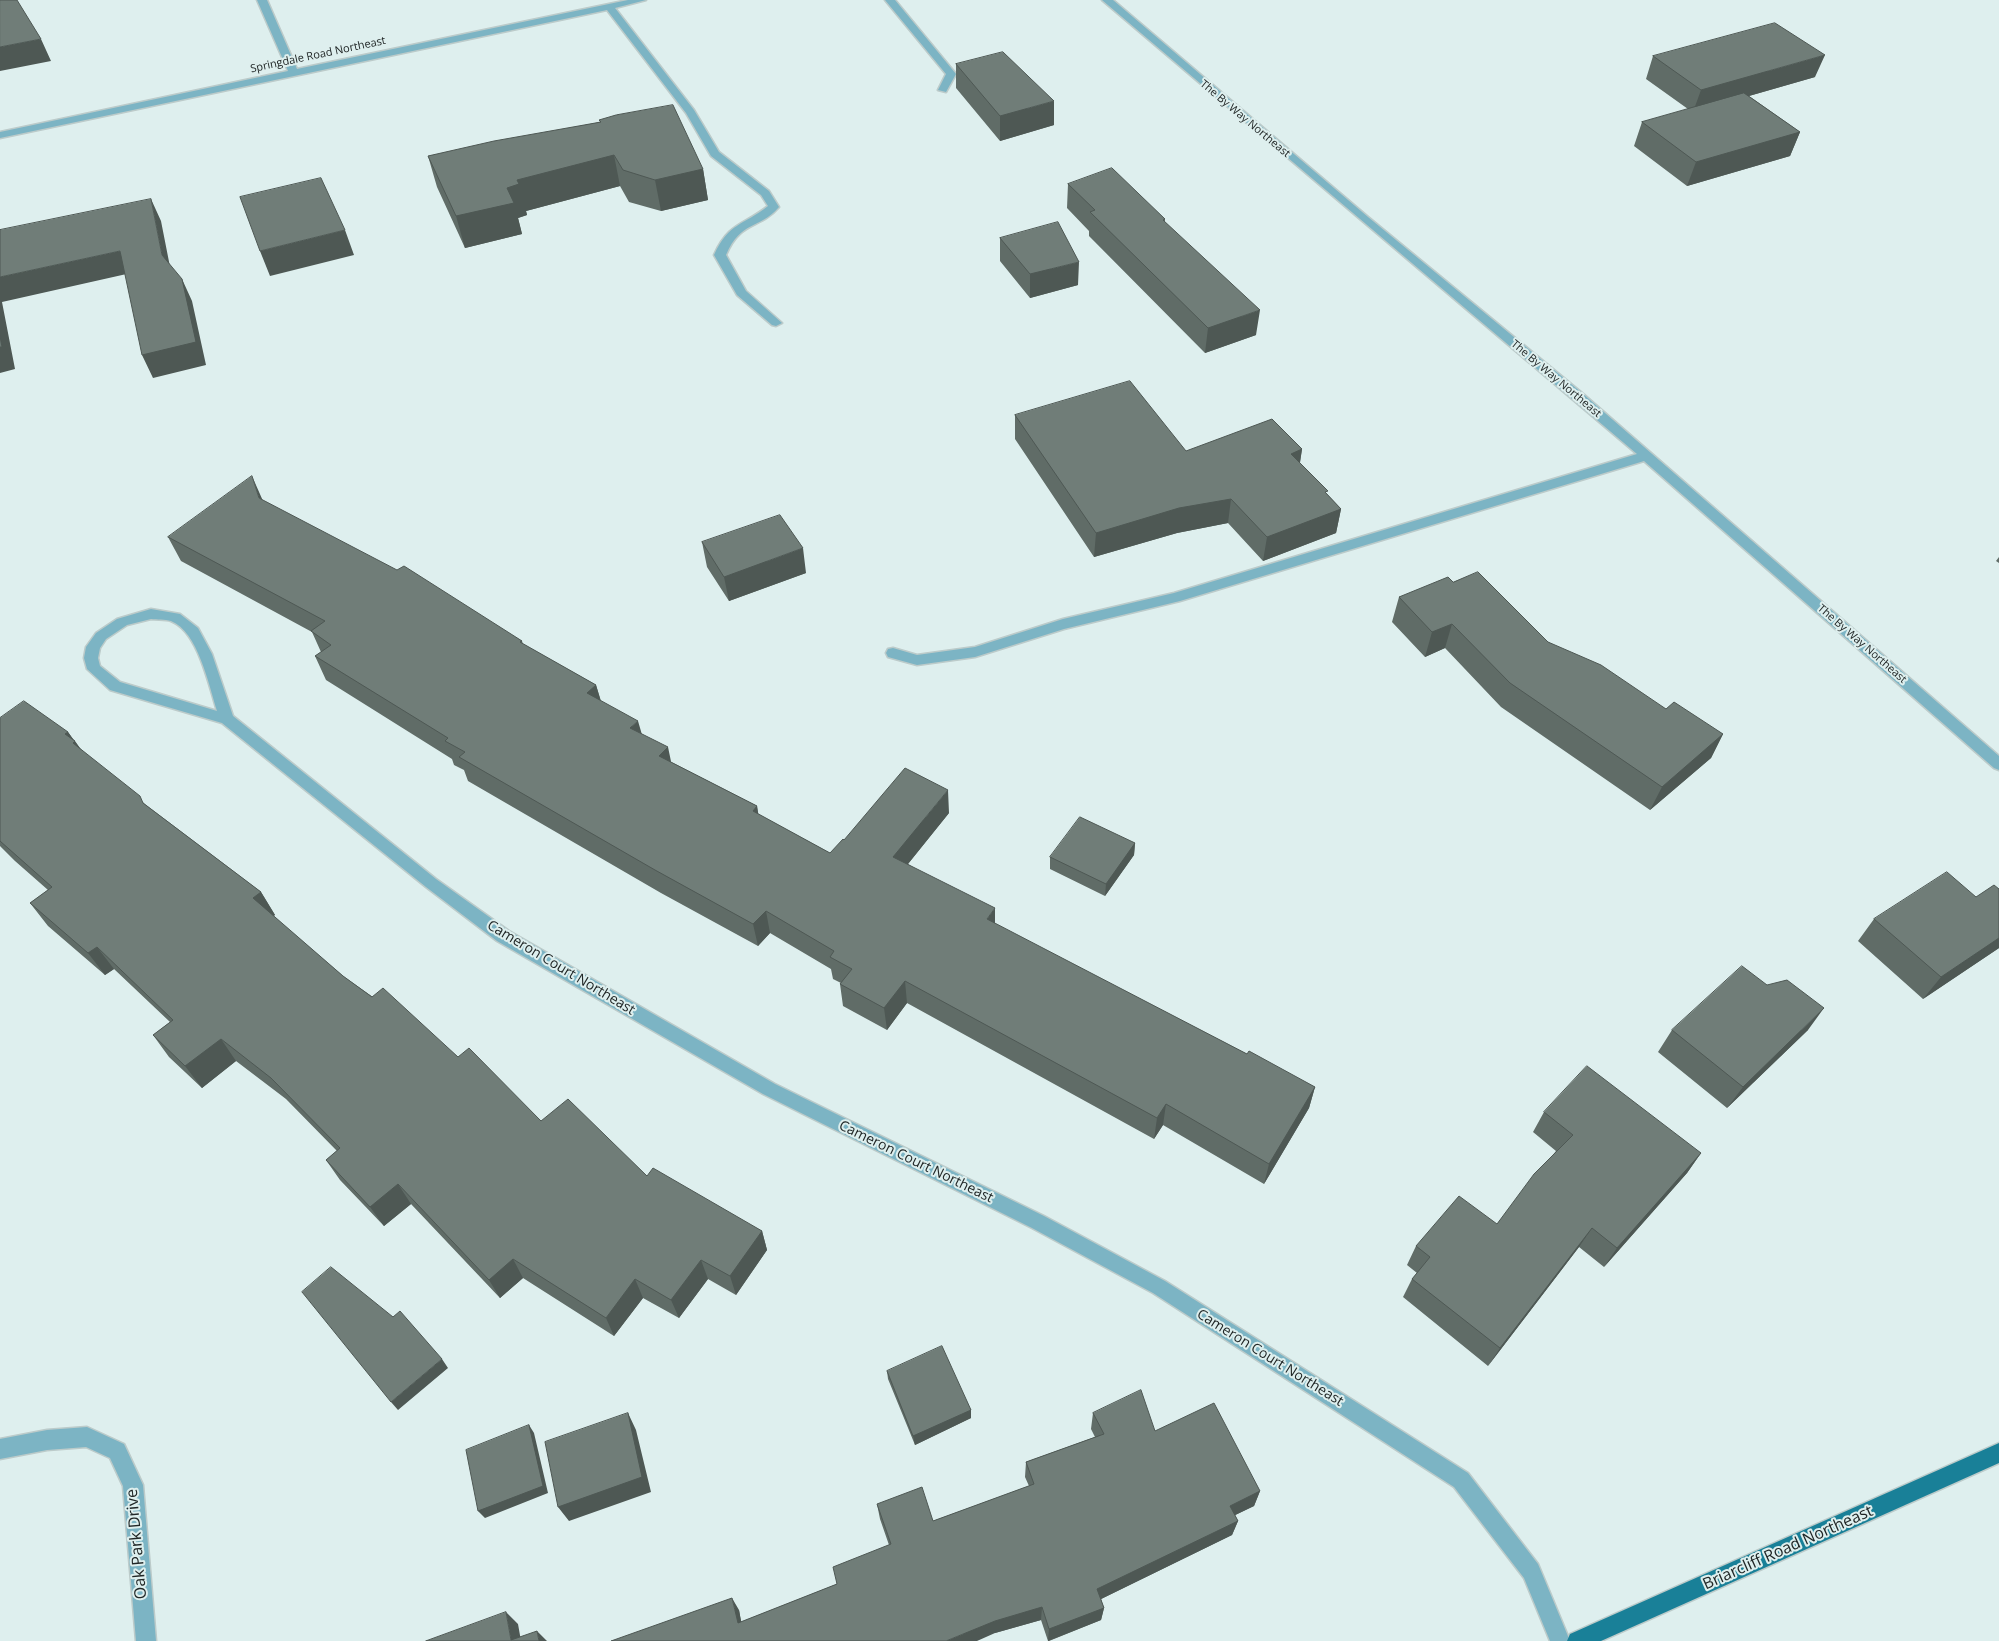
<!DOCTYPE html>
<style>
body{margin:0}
canvas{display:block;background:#deefee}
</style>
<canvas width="1999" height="1641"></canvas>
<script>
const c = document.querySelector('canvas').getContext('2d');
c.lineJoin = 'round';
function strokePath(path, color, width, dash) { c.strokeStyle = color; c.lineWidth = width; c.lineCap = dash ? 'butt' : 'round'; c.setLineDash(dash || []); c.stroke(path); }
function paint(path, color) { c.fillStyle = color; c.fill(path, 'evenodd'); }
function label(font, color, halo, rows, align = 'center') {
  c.font = font + ' "Open Sans",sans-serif'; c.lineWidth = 4; c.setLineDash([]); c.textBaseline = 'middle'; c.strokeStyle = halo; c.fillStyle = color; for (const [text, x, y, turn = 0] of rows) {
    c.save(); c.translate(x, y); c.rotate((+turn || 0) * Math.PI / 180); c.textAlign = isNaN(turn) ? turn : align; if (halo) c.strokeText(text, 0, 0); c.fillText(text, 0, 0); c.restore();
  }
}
const minor = new Path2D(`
 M 257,0 L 267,0 L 297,69 L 628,0 L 646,0 L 615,8 L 694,110 L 719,152 L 769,191 L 779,207 C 759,230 741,220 726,255 L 746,291 L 782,323 L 776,326 L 772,325 L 737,295 L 714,255 C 729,222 743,226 768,206 L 761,195 L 711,156 L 686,113 L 607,10 L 0,138 L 0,132 L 288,71 Z
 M 885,0 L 895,0 L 956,74 L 946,92 L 938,90 L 946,74 Z
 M 1102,0 L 1113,0 L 1368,217 L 1582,393 L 1999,756 L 1999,770 L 1994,768 L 1644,461 L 1180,601 L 1064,629 L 975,657 L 917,665 L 888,657 L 886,653 L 888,649 L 893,648 L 917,655 L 975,647 L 1063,619 L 1174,593 L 1637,454 Z
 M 151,609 L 180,614 L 198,628 L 212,654 L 233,716 L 436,879 L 509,931 L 775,1084 L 1044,1216 L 1165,1281 L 1468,1473 L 1538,1564 L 1570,1641 L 1550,1641 L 1524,1578 L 1454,1487 L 1153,1293 L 1032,1228 L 763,1094 L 497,941 L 426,887 L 222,723 L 110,690 L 87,669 L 84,658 L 86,647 L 96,633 L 117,619 ZM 151,619 C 157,620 165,619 171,621 C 198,631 209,686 217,711 L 120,682 L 100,666 L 98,658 L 100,648 L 106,639 L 127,625 Z
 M 87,1427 L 124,1444 L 143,1485 L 156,1641 L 136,1641 L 123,1486 L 110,1458 L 86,1447 L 47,1450 L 0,1459 L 0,1439 L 47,1430 Z`);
const major = new Path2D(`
 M 1999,1443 L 1999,1463 L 1601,1641 L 1567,1641 L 1570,1634 Z`);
const wall = new Path2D(`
 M 1653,56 L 1815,77 L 1749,96 L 1800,132 L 1790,156 L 1687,186 L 1634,146 L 1642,122 L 1688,109 L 1646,79 Z
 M 956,64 L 1054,125 L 1000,141 L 956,88 Z
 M 599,120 L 703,169 L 708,200 L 661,211 L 629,202 L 620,186 L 526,211 L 527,215 L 518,218 L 522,234 L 465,248 L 437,187 L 428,156 L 600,122 Z
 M 1068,184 L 1165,219 L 1165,222 L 1256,335 L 1205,353 L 1089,236 L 1089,231 L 1067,208 Z
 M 1000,238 L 1078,285 L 1030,298 L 1000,261 Z
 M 1015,415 L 1186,451 L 1302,449 L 1300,463 L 1327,494 L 1341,509 L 1336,533 L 1263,561 L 1228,523 L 1177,533 L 1094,557 L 1015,439 Z
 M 262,500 L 522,641 L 523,644 L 596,685 L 601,701 L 642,734 L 671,762 L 757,806 L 758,814 L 830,853 L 844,840 L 949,813 L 908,864 L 995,924 L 1247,1054 L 1315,1087 L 1309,1108 L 1264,1184 L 1163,1125 L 1154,1139 L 907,1003 L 887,1030 L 843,1006 L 840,984 L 841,983 L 833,979 L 831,969 L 770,933 L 758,946 L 661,893 L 468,781 L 464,770 L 454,765 L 452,759 L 326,680 L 315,656 L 321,652 L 312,632 L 181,561 L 168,537 Z
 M 702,542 L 806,573 L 729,601 L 707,567 Z
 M 1999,557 L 1999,563 L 1996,561 Z
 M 1453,582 L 1548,642 L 1666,709 L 1723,734 L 1711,758 L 1650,810 L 1501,707 L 1445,648 L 1425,657 L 1392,622 L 1399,597 Z
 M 0,718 L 68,732 L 81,750 L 146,805 L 261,892 L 275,915 L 273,916 L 343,976 L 458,1057 L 541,1121 L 647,1176 L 762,1231 L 767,1250 L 736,1295 L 708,1279 L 679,1318 L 643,1298 L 614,1336 L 523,1278 L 500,1298 L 411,1204 L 384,1226 L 340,1180 L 326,1160 L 337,1151 L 286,1099 L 236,1061 L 202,1088 L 169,1057 L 153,1035 L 170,1022 L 114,969 L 105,975 L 48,926 L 30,903 L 48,890 L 15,861 L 0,846 Z
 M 1135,843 L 1134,855 L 1105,896 L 1050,869 L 1050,857 Z
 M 1999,889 L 1999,948 L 1923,999 L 1858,941 L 1874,919 L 1976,897 Z
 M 1672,1030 L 1808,1030 L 1727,1108 L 1658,1052 Z
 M 1544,1112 L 1701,1153 L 1687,1173 L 1604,1267 L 1579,1247 L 1488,1366 L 1403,1297 L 1412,1279 L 1417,1273 L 1407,1265 L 1416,1246 L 1497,1224 L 1556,1151 L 1533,1132 Z
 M 887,1371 L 971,1410 L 971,1418 L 915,1445 L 888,1379 Z
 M 1093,1413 L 1155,1431 L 1260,1491 L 1254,1506 L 1235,1515 L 1238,1521 L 1232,1535 L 1101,1599 L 1104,1608 L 1101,1620 L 1049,1641 L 1048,1641 L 1041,1620 L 995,1633 L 611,1641 L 739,1610 L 741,1622 L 837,1584 L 889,1545 L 880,1519 L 877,1504 L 933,1521 L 1029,1486 L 1025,1477 L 1026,1462 L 1095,1437 L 1091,1429 Z`);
const shadedWall = new Path2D(`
 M 41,39 L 51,61 L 0,71 L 0,47 Z
 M 1825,55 L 1815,77 L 1693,112 L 1701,90 Z
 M 1054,101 L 1054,125 L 1000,141 L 1000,116 Z
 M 1800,132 L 1790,156 L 1687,186 L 1696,162 Z
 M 614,155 L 620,186 L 526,211 L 527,215 L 518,218 L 522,234 L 465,248 L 456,216 L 507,188 L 517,180 Z
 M 703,169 L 708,200 L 661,211 L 655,180 Z
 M 151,199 L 161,221 L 172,277 L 162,255 Z
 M 345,230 L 354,255 L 270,276 L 260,251 Z
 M 120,251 L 131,273 L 2,302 L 15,369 L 0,373 L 0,277 Z
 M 1079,262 L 1078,285 L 1030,298 L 1030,274 Z
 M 182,279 L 192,301 L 206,365 L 153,378 L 142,355 Z
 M 1260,310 L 1256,335 L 1205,353 L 1208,328 Z
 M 1302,449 L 1298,474 L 1291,454 Z
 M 252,476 L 263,501 L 259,498 Z
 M 1231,499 L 1228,523 L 1177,533 L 1094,557 L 1096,533 L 1179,508 Z
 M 1341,509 L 1336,533 L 1263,561 L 1267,537 Z
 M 803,548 L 806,573 L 729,601 L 724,577 Z
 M 1452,624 L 1445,648 L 1425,657 L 1432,632 Z
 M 596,685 L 603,709 L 587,693 Z
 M 638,721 L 645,745 L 630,728 Z
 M 68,732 L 75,742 L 75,741 L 92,765 L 65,734 Z
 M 1723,734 L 1711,758 L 1650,810 L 1662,787 Z
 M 668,747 L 673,771 L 659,756 Z
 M 948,790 L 949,813 L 895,880 L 893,857 Z
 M 757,806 L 761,830 L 753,811 Z
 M 1135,843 L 1134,855 L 1105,896 L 1106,884 Z
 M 261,892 L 275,915 L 267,921 L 253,898 Z
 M 995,908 L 995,931 L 987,919 Z
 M 766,911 L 770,933 L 758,946 L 753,924 Z
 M 1999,938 L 1999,948 L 1923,999 L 1941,977 Z
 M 97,947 L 114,969 L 105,975 L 88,953 Z
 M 905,981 L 907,1003 L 887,1030 L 884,1008 Z
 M 1824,1008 L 1808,1030 L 1727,1108 L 1743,1087 Z
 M 221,1039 L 236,1061 L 202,1088 L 185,1066 Z
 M 1315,1087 L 1309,1108 L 1264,1184 L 1269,1164 Z
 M 1166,1104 L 1163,1125 L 1154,1139 L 1157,1118 Z
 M 1701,1153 L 1687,1173 L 1604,1267 L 1617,1248 Z
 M 398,1184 L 411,1204 L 384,1226 L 370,1207 Z
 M 1592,1228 L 1579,1247 L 1488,1366 L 1500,1348 Z
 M 762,1231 L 767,1250 L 736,1295 L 730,1276 Z
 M 513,1259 L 523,1278 L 500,1298 L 489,1280 Z
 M 701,1260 L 708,1279 L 679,1318 L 671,1300 Z
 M 635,1279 L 643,1298 L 614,1336 L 606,1318 Z
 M 442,1359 L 448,1368 L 398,1410 L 391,1402 Z
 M 971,1410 L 971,1418 L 915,1445 L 913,1436 Z
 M 628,1413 L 636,1430 L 651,1492 L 569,1521 L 558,1507 Z
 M 529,1425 L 534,1433 L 548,1493 L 485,1518 L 478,1511 Z
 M 1260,1491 L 1254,1506 L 1225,1520 L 1230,1506 Z
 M 1238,1521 L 1232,1535 L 1095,1602 L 1097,1589 Z
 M 732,1598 L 739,1610 L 744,1636 L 738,1623 Z
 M 1042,1607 L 1041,1620 L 995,1633 L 977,1641 L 946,1641 L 995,1621 Z
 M 1104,1608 L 1101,1620 L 1048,1641 L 1049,1629 Z
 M 506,1612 L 518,1624 L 521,1641 L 511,1640 Z
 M 537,1631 L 547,1641 L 539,1641 Z`);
const building = new Path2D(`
 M 0,0 L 17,0 L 41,39 L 0,47 Z
 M 1775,23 L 1825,55 L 1701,90 L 1653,56 Z
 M 1003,52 L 1054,101 L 1000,116 L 956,64 Z
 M 1744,93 L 1800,132 L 1696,162 L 1642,122 Z
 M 673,105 L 703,169 L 655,180 L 623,170 L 614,155 L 517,180 L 519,184 L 507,188 L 514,203 L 456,216 L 428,156 L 494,141 L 601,122 L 599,120 L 616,115 Z
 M 1112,168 L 1165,219 L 1163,220 L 1260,310 L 1208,328 L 1090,212 L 1095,210 L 1068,184 Z
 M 321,178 L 345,230 L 260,251 L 240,197 Z
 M 151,199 L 162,255 L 182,279 L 196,342 L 142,355 L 120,251 L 0,277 L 0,230 Z
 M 1058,222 L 1079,262 L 1030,274 L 1000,238 Z
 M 0,336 L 2,347 L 0,347 Z
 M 1130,381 L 1186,451 L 1272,419 L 1302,449 L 1291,454 L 1328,491 L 1325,492 L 1341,509 L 1267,537 L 1231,499 L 1179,508 L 1096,533 L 1015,415 Z
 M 252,476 L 259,498 L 397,570 L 404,566 L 522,641 L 520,642 L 596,685 L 587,693 L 638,721 L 630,728 L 668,747 L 659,756 L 757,806 L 753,811 L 830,853 L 843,839 L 844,840 L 905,768 L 948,790 L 893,857 L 995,908 L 987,919 L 1247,1054 L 1249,1051 L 1315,1087 L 1269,1164 L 1166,1104 L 1157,1118 L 905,981 L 884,1008 L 840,984 L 852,969 L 830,957 L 834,951 L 766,911 L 753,924 L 655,870 L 459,757 L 465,752 L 445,741 L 448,738 L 315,656 L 331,645 L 311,631 L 325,621 L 168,537 Z
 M 780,515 L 803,548 L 724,577 L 702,542 Z
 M 1478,572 L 1548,642 L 1601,665 L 1666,709 L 1674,702 L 1723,734 L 1662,787 L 1510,683 L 1452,624 L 1432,632 L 1399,597 L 1448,577 L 1453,582 Z
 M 24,701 L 68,732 L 65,734 L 75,741 L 73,743 L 140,796 L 143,803 L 261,892 L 253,898 L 343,976 L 372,997 L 383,988 L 458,1057 L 469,1048 L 541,1121 L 568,1099 L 647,1176 L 653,1168 L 762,1231 L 730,1276 L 701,1260 L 671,1300 L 635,1279 L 606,1318 L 513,1259 L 489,1280 L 398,1184 L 370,1207 L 326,1160 L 340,1148 L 271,1078 L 221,1039 L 185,1066 L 153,1035 L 173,1020 L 97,947 L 88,953 L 30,903 L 52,887 L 0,841 L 0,718 Z
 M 1080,817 L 1135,843 L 1106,884 L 1050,857 Z
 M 1947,872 L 1976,897 L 1994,885 L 1999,889 L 1999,938 L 1941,977 L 1874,919 Z
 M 1742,966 L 1767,985 L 1787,980 L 1824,1008 L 1743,1087 L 1672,1030 Z
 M 1587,1066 L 1701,1153 L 1617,1248 L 1592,1228 L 1500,1348 L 1412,1279 L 1430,1257 L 1416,1246 L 1459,1196 L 1497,1224 L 1534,1174 L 1573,1135 L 1544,1112 Z
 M 331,1267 L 393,1317 L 400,1311 L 442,1359 L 391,1402 L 302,1292 Z
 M 942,1346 L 971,1410 L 913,1436 L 887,1371 Z
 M 1141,1390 L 1155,1431 L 1214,1403 L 1260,1491 L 1230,1506 L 1238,1521 L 1097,1589 L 1104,1608 L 1049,1629 L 1042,1607 L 995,1621 L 946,1641 L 611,1641 L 732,1598 L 738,1623 L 837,1584 L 833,1567 L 891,1544 L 877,1504 L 922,1487 L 933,1521 L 1034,1484 L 1026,1462 L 1104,1434 L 1093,1413 Z
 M 628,1413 L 642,1477 L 558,1507 L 545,1442 Z
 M 529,1425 L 543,1486 L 478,1511 L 466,1450 Z
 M 506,1612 L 511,1640 L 537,1631 L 539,1641 L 426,1641 Z`);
const farStreetnames = [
 ["Springdale Road Northeast",318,55,-12],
 ["The By Way Northeast",1245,119,40],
 ["The By Way Northeast",1556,379,40],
 ["The By Way Northeast",1862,644,41]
];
const streetNames = [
 ["Cameron Court Northeast",561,968,31],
 ["Cameron Court Northeast",916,1162,26],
 ["Cameron Court Northeast",1270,1358,32]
];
const nearStreetnames = [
 ["Oak Park Drive",137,1544,-95],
 ["Briarcliff Road Northeast",1788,1548,-24]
];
strokePath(minor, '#bccbca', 3);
strokePath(major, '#bccbca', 3);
paint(minor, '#7cb4c4');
paint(major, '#198098');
paint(wall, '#606c67');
paint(shadedWall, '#4e5854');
paint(building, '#707d78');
strokePath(building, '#4e5854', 1);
label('11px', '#212727', '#deefee', farStreetnames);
label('14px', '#212727', '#deefee', streetNames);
label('16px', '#212727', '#deefee', nearStreetnames);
</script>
